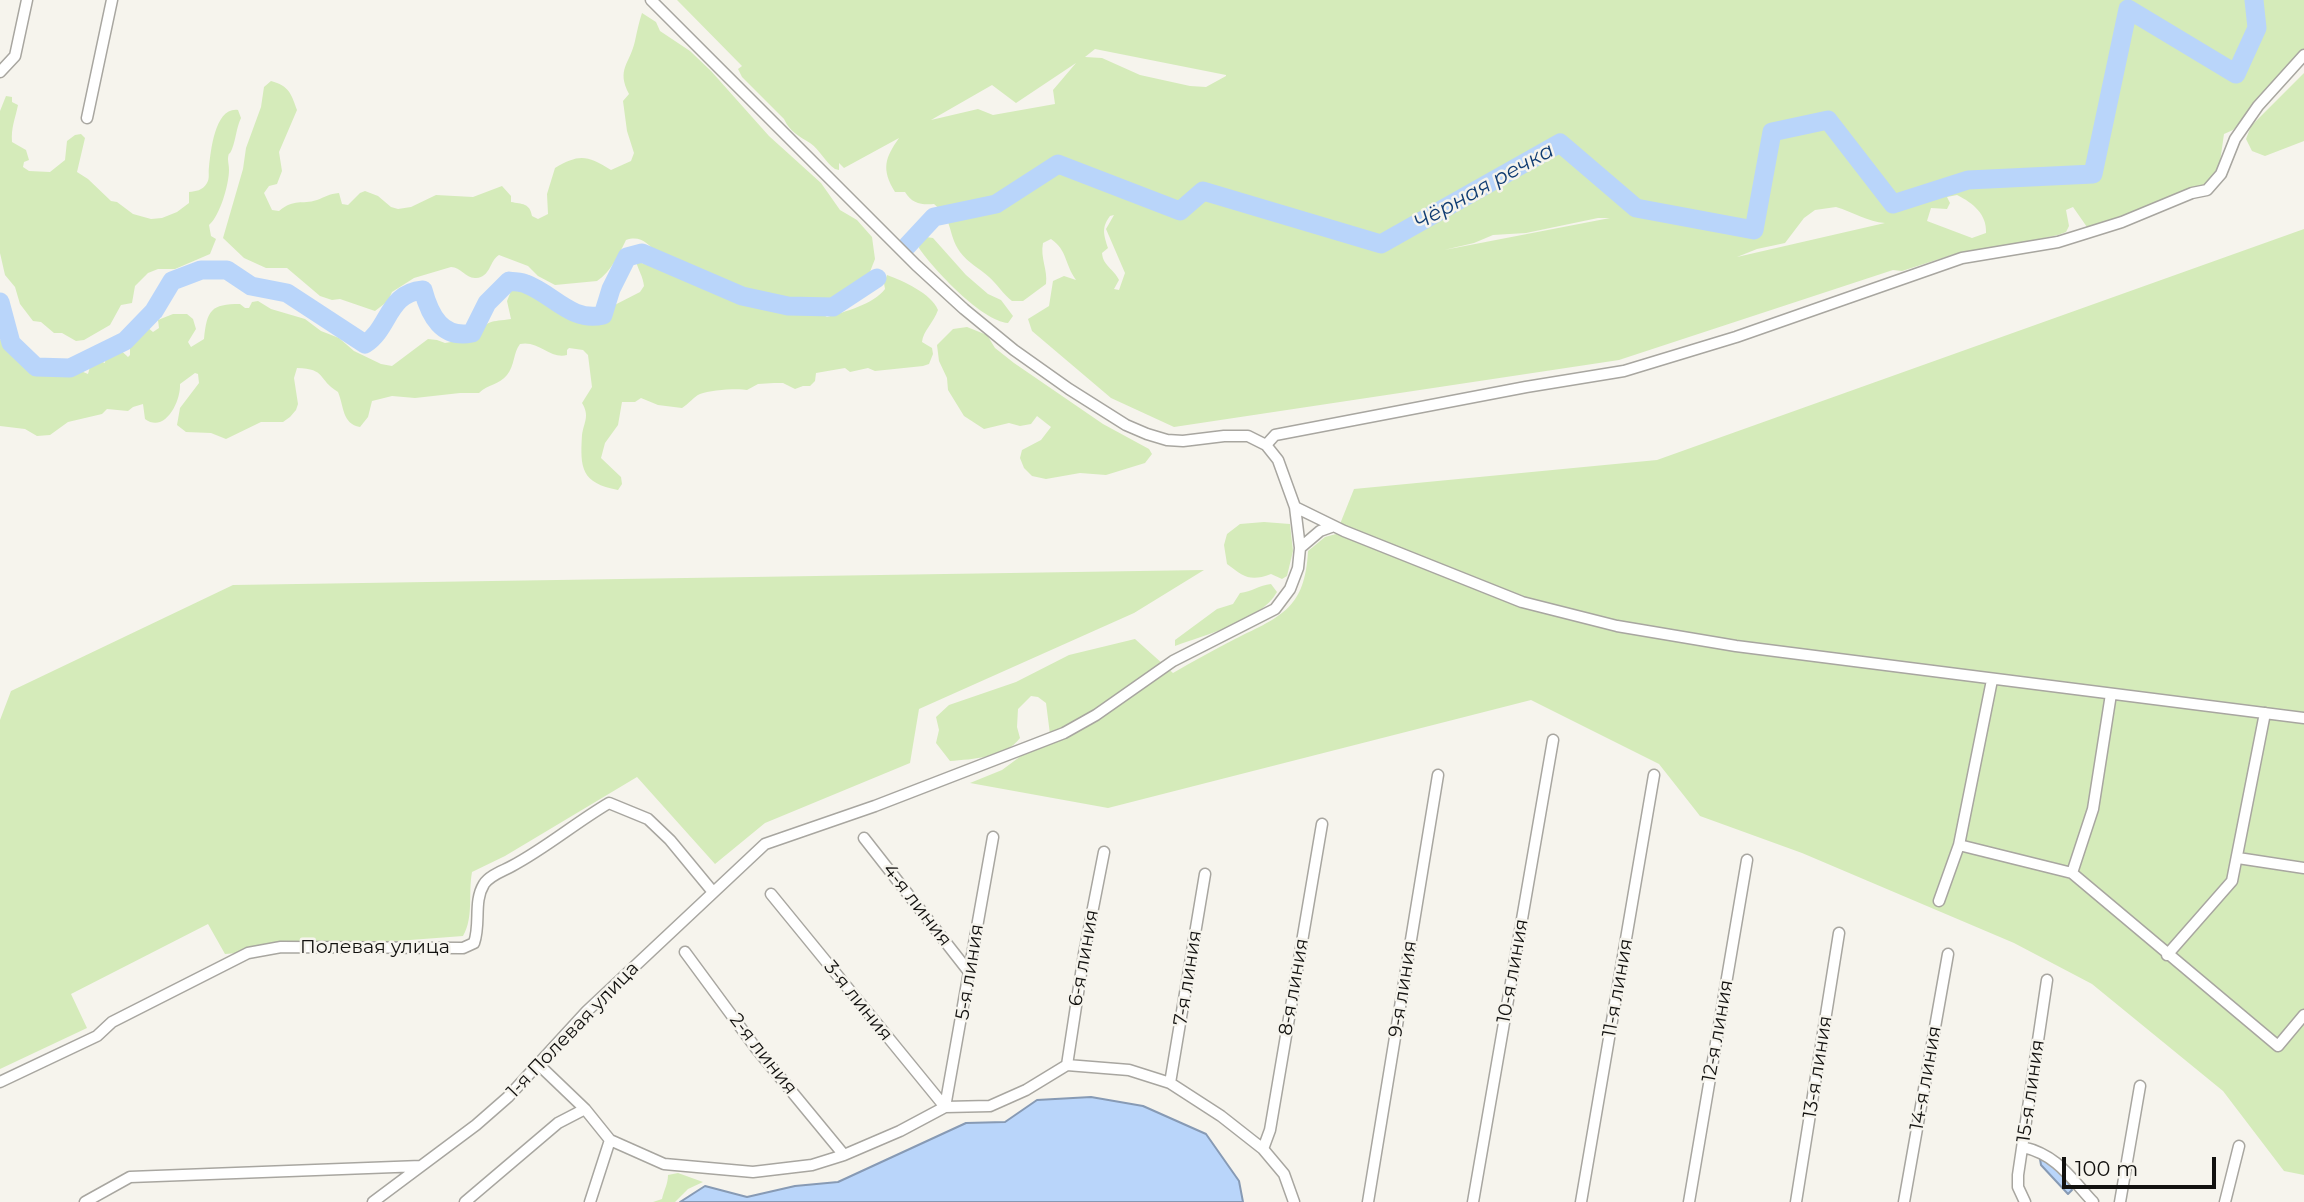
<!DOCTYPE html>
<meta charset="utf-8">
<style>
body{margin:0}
#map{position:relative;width:2304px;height:1202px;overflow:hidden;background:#f6f4ed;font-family:Montserrat,sans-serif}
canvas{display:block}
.scale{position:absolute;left:2062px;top:1157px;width:154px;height:32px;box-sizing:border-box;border:4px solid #12110f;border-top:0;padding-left:9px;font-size:21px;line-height:24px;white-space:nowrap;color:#12110f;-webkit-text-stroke:5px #f6f4ed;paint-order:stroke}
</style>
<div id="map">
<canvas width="2304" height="1202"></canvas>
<div class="scale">100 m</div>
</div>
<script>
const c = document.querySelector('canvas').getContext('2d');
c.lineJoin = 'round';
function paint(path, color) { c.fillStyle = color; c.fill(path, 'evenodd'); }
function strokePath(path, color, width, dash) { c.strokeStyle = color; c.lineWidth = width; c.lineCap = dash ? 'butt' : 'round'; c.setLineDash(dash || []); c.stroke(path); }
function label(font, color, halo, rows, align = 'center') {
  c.font = font + ' Montserrat,sans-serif'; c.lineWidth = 5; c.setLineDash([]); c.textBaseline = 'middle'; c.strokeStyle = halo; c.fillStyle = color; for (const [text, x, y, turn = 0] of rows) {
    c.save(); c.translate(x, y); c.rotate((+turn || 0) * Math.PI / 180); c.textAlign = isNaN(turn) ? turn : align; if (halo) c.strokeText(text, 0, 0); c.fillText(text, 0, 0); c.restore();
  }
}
const green = new Path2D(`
 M 677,0 L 2304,0 L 2304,51 L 2233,130 L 2224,134 L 2220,162 L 2209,184 L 2104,225 L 2087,227 L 2073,207 L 2066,210 L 2069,226 L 2066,232 L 2058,235 L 1996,248 L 1958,253 L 1902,271 L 1893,270 L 1619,360 L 1174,427 L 1111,398 L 1032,331 L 1028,319 L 1049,306 L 1053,281 L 1064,276 L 1076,280 C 1064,263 1068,251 1051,239 L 1043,243 C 1040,258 1048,270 1046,284 L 1023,301 L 1012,301 C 1003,294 997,284 989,277 C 979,268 968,263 960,252 C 947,233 954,220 934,204 C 922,205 912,204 905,192 L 895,192 C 881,169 885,158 899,138 L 844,168 L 839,163 L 839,170 L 835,169 C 825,162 820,150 810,143 C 799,136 790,132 784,119 L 742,77 L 738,69 L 742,66 ZM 1095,49 L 1226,75 L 1226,76 L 1206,87 L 1190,86 L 1140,75 L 1102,58 L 1085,57 ZM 1076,63 L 1053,90 L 1055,104 L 993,115 L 978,109 L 931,120 L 992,85 L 1016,103 ZM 1957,195 C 1973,203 1987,214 1986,233 L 1972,238 L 1927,221 L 1931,208 L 1947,209 L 1950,203 L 1947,197 ZM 1836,207 C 1853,212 1868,222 1885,223 L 1737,257 L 1757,249 L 1785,243 L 1804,218 L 1815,210 ZM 1114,215 L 1106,229 L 1125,273 L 1119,290 L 1114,289 L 1119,280 C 1114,269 1103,266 1102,253 L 1108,248 C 1104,235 1101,228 1110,216 ZM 1598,218 L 1610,218 L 1444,250 L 1474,243 L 1493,235 L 1526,233 Z
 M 642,13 L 656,22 L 660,31 L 690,51 L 711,71 L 769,136 L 821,183 L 840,210 L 857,220 L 872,237 L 875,259 L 866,282 L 859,293 L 851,299 L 815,305 L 818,312 L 827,317 C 844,312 874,304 885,289 L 884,283 L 887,275 C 903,281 931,293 938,310 C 934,322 923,331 922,342 L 932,348 L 933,354 L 929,364 L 923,366 L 875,371 L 868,368 L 850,372 L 845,368 L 816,373 L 815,381 L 810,386 L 803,386 L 795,389 L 783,383 L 774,383 L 758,384 L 747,390 C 738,388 710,390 700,394 C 693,397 689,404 682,408 L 658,405 L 641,398 L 635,402 L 622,402 L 618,425 L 605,443 L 601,458 L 621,477 L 622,484 L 618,490 C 581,483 580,468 582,435 C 584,422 590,416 582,403 L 592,387 L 588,355 L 583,350 L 569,348 L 567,350 L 567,355 C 551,360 539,340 520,344 C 513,353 515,365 507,375 C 499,385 488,384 479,393 L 460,393 L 415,398 L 392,396 L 372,401 L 368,417 L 360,427 C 342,424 344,406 338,392 C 317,379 327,369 297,368 L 294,378 L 298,404 L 296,410 L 290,417 L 283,422 L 261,422 L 226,439 L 211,433 L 186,432 L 177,425 L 180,408 L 199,383 L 198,374 L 195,373 L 180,384 C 181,401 165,434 145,419 L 143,404 L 133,407 L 128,411 L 107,409 L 102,414 L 68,422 L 50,435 L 37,436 L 25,429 L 0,426 L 0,339 L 9,350 L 22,357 L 37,372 L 58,374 L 71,367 L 88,374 L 91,363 L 97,360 L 105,363 L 106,347 L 114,344 L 128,357 L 130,355 L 130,344 L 139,332 L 147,327 L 153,332 L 159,328 L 158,320 L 173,314 L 187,314 L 193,319 L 196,329 L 188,342 L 191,347 L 204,339 C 207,310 211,304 240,304 L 245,308 L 249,308 L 252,302 L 258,301 L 271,309 L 305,319 L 321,331 L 339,338 L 354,351 L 381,364 L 392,366 L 428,339 L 437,340 L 445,343 L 475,338 C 487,319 491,322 511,319 L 507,301 L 511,291 L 518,289 C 543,302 568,319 596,323 L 603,311 L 640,292 L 644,286 C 643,276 638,270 636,261 L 659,269 L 658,254 C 648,244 641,235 626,240 C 619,254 611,272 597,281 L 555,285 L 538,276 L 528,266 L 499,255 C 489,261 491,277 476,278 C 466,279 461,267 451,267 L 414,278 L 392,292 L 388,301 L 375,311 L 340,299 L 332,300 L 320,296 L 287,268 L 266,268 L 244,258 L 223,238 L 243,169 L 246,148 L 261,107 L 264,87 L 271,81 C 289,86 291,93 297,110 L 279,152 L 282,171 L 277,184 L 269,186 L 264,193 L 272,210 L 279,211 C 295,198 301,205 317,200 C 325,197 329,194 339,193 L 342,204 L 348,205 L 360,193 L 365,191 L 378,196 L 391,207 L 398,209 L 411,207 L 436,195 L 473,197 L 502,186 L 511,196 L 511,202 C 522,204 530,203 532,216 L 538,219 L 548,214 L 547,194 L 555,168 C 579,154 587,155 611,170 L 631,161 L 634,153 L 627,131 L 623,101 L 629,94 C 616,69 630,64 635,41 C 637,31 639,22 642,13 Z
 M 2304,73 L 2304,141 L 2265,156 L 2252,151 L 2246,139 L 2251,126 Z
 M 6,96 L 12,97 L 12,102 L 18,105 C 15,120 11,127 12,142 L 26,150 L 29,160 L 24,162 L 23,167 L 29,171 L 50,172 L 65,160 L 67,141 L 75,135 L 81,134 L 85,138 L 77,172 L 88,179 L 111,201 L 117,202 L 133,214 L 151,219 L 162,218 L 177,212 L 189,203 L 189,192 C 196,191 202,191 207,183 C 210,178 208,173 209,167 C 211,150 215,107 238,110 L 241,118 C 236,129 236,139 232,149 C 229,157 229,150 228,159 C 228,162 229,166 229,170 C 229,184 220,216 209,225 L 211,236 L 216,239 L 210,254 L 175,269 L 158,269 L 148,273 L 135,286 L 132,303 L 121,305 L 110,325 L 84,340 L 76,341 L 62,333 L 54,333 L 41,322 L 33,321 L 20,304 L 15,287 L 5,275 L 0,253 L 0,111 Z
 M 2304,229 L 2304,1175 L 2284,1171 L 2223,1091 L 2092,984 L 2014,943 L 1802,853 L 1700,816 L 1659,764 L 1531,700 L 1108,808 L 970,783 L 1002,770 L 1025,753 L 1051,742 L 1046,703 L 1038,697 L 1031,696 L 1018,709 L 1017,727 L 1020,738 C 1005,758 973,759 950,761 L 936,743 L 939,730 L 936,717 L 949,705 L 1016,682 L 1069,655 L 1135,639 L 1173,673 C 1193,661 1214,650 1235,639 C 1282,616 1305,608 1308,551 L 1325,537 L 1336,534 L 1354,489 L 1657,460 Z
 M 926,237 L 933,238 L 966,275 L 988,294 L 1001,300 L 1013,316 L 1008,323 C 982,321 934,270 919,248 L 920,239 Z
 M 967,327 L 987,335 L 995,348 L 1014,363 L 1103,424 L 1149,449 L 1152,454 L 1145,463 L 1106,475 L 1080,473 L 1046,479 L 1032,476 L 1024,468 L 1020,458 L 1022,450 L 1041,440 L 1051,427 L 1037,416 L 1031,424 L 1020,426 L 1009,423 L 984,429 L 964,416 L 948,390 L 947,378 L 939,361 L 937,345 L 953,329 Z
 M 1264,522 L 1290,524 L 1293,551 L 1287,576 L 1282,579 L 1271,574 C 1250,582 1244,577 1227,564 L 1224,545 L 1227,534 L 1240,524 Z
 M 1204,570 L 1134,613 L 919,709 L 910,763 L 765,823 L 715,864 L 637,777 L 505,856 L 472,872 C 468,894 474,917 463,936 L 225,954 L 208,924 L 71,994 L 87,1028 L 0,1069 L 0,720 L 11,691 L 233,585 Z
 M 1271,584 L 1277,592 C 1260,622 1206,634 1175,646 L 1175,640 L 1217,609 L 1233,604 L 1240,593 C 1252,592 1259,585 1271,584 Z
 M 678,1173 L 703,1182 L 688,1189 L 675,1202 L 653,1202 L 662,1199 C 664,1190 668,1184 668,1175 Z`);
const water = new Path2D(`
 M 1091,1097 L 1143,1106 L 1206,1134 L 1239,1181 L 1243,1202 L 680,1202 L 705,1186 L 747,1197 L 795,1186 L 838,1182 L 966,1123 L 1005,1122 L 1037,1100 Z
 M 2043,1158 C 2054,1167 2067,1177 2072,1190 L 2068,1194 L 2041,1165 L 2040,1159 Z`);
const river = new Path2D(`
 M 907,246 L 934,217 L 996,204 L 1058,164 L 1180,211 L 1203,191 L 1381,244 L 1560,143 L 1636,208 L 1754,230 L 1772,132 L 1828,120 L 1893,204 L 1968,180 L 2093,174 L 2128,9 L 2236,74 L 2257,28 L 2254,0
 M 0,302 L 11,343 L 36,367 L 70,368 L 125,341 L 154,311 L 172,281 L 201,270 L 227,270 L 251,286 L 287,293 L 365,344 C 390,328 387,293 423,290 C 430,316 442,339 472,333 L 487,303 L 509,281 C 515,282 522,282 526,284 C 553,294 572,323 603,315 L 611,289 L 627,257 L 642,253 L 742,296 L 788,306 L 833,307 L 877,278`);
const minor = new Path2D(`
 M 0,72 L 15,56 L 27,0
 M 87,118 L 112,0
 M 1266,445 L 1275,435 L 1526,387 L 1624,371 L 1736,337 L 1962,258 L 2058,242 L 2122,222 L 2192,193 L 2207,190 L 2221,174 L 2235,139 L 2258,106 L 2304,55
 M 1295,507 L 1344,531 L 1522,602 L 1617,626 L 1736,646 L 2304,718
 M 1300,548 L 1320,531 L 1334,526
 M 864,838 L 969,972
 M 1959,845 L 2072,873 L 2278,1046 L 2304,1015
 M 2238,858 L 2304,868
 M 2072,873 L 2093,809 L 2111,694
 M 771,894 L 945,1107
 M 1939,901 L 1959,845 L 1992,680
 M 685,952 L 755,1047 L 844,1155
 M 2167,955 L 2232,881 L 2265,713
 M 538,1064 L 585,1109 L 610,1140 L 664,1164 L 753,1172 L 812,1165 L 844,1155 L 900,1131 L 945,1107 L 990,1106 L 1026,1090 L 1067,1065 L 1129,1070 L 1170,1083 L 1221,1116 L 1263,1149 L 1284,1174 L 1294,1202
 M 1067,1065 L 1084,954 L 1104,852
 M 0,1082 L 97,1036 L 112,1022 L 248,953 L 281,947 L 463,948 L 474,943 C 481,923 473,902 484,884 C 490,875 503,871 512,866 C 546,848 575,823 609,803 L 648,819 L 670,840 L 713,892
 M 1170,1083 L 1205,874
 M 945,1107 L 993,837
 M 2023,1147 C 2057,1155 2070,1177 2093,1202
 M 1263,1149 L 1270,1130 L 1322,824
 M 85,1202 L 130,1177 L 421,1166
 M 373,1202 L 476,1125 L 508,1097 L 587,1011 L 765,844 L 875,806 L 1064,733 L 1096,715 L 1173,661 L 1275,609 L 1290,589 L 1298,568 L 1300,548 L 1295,507 L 1278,460 L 1266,445 L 1248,436 L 1224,436 L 1183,441 L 1167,440 L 1147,434 L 1126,425 L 1069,389 L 1014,350 L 964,309 L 916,265 L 651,0
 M 465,1202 L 558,1123 L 585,1109
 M 590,1202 L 610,1140
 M 1368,1202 L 1438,775
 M 1473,1202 L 1553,740
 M 1581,1202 L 1654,775
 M 1689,1202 L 1747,860
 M 1796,1202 L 1839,933
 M 1904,1202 L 1948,954
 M 2025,1202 L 2018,1187 L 2018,1175 L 2047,980
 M 2120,1202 L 2140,1086
 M 2225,1202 L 2239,1146`);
const streetNames = [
 ["4-я линия",917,905,52],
 ["Полевая улица",375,947],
 ["6-я линия",1084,958,-80],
 ["10-я линия",1513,971,-80],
 ["5-я линия",970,972,-81],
 ["7-я линия",1188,978,-81],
 ["8-я линия",1294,987,-80],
 ["11-я линия",1618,988,-80],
 ["9-я линия",1403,989,-81],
 ["3-я линия",858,1001,51],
 ["1-я Полевая улица",573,1030,-46],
 ["12-я линия",1718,1031,-80],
 ["2-я линия",763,1054,52],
 ["13-я линия",1818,1067,-81],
 ["14-я линия",1926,1078,-80],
 ["15-я линия",2031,1091,-82]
];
const waterNames = [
 ["Чёрная речка",1484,187,-29]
];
paint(green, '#d5ebba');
paint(water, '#b9d5fa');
strokePath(water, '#879ab4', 2);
strokePath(river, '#b9d5fa', 19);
strokePath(minor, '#a8a6a0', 13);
strokePath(minor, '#fff', 10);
label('19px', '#12110f', '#f6f4ed', streetNames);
label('italic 21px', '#113d73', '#f6f4ed', waterNames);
</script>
